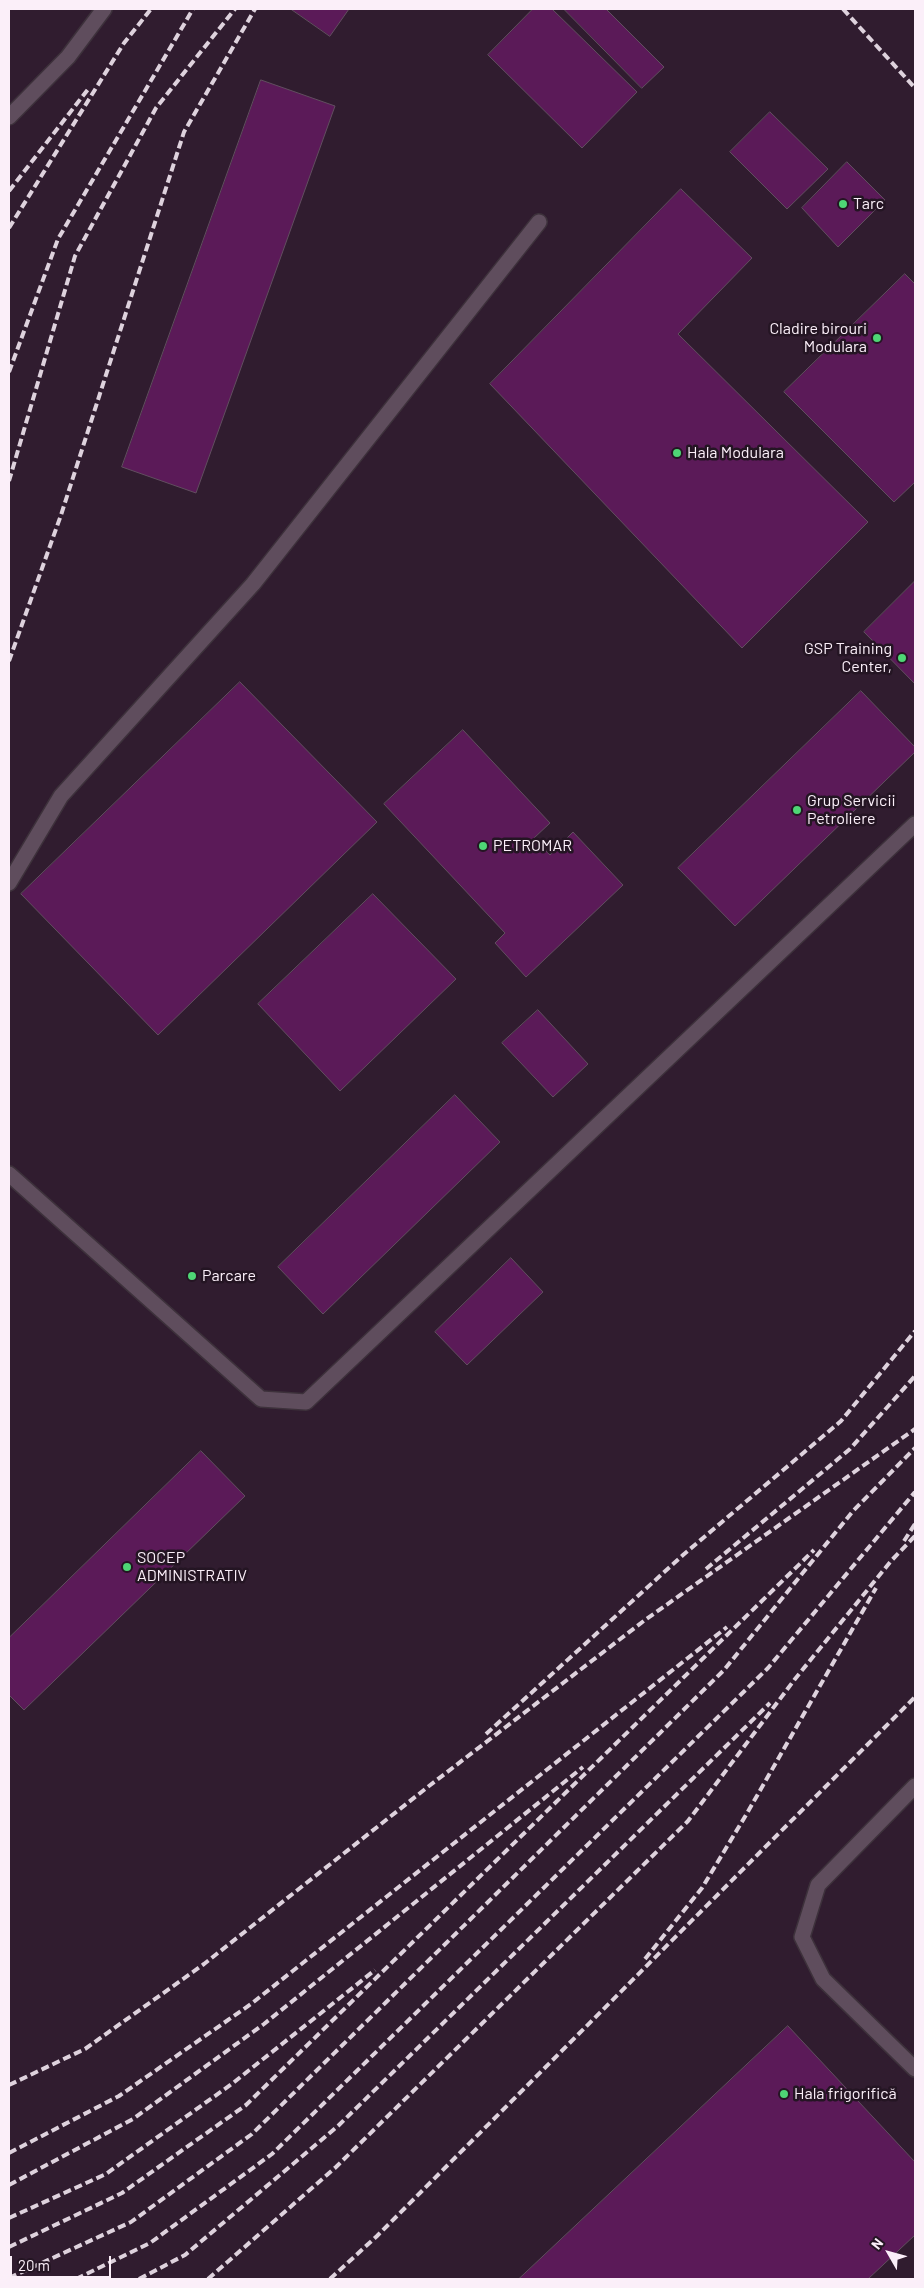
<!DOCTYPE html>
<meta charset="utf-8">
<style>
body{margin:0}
#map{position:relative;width:924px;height:2288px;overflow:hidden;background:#241523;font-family:Barlow,sans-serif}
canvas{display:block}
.frame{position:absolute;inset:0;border:10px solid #fbeff9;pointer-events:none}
.north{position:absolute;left:864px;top:2228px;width:50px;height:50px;-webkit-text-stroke:4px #241523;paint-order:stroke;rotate:308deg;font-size:14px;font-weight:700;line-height:20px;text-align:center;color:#fbeff9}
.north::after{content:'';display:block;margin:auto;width:18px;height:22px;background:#fbeff9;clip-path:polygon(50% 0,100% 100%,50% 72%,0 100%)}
.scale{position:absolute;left:10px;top:2256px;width:101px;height:22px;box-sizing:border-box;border:2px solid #fbeff9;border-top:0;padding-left:6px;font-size:15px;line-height:18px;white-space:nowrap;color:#fbeff9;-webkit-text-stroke:4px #241523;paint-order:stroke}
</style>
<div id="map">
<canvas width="924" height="2288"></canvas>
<div class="frame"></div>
<div class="north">N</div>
<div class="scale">20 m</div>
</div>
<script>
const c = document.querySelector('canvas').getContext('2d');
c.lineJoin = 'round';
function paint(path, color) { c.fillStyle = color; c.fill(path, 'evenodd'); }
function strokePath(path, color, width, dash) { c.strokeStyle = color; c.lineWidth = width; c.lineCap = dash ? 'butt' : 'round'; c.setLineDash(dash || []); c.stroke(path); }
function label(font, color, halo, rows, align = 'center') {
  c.font = font + ' Barlow,sans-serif'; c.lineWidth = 5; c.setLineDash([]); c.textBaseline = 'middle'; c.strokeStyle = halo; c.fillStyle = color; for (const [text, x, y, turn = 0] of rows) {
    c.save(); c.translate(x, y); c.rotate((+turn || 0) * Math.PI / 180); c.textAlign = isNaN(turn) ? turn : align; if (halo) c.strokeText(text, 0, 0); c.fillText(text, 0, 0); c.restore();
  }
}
const built = new Path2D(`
 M 9,9 L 915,9 L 915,2279 L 9,2279 Z`);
const building = new Path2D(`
 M 291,9 L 349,9 L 330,36 Z
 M 533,9 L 552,9 L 637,92 L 582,148 L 488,55 Z
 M 564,9 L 606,9 L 664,67 L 642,88 Z
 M 261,80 L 335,106 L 196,493 L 122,467 Z
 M 770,112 L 828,169 L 787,209 L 730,152 Z
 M 847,162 L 885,200 L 838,247 L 802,208 Z
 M 681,189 L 752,258 L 678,334 L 868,522 L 742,648 L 490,384 Z
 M 905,274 L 915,284 L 915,482 L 894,502 L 784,392 Z
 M 915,581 L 915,684 L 864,632 Z
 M 240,682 L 377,822 L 158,1035 L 21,894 Z
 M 861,691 L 915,747 L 915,752 L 735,926 L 678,868 Z
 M 463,730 L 550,823 L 534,838 L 550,855 L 573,832 L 623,885 L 526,977 L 495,943 L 505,933 L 384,804 Z
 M 373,894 L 456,979 L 340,1091 L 258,1004 Z
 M 538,1010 L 588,1064 L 553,1097 L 502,1043 Z
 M 455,1095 L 500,1142 L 323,1314 L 278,1267 Z
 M 511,1258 L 543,1292 L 467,1365 L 435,1332 Z
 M 201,1451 L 245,1496 L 24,1710 L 9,1695 L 9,1638 Z
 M 788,2026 L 915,2162 L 915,2235 L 868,2279 L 519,2279 Z`);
const service = new Path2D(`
 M 9,883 L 61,796 L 253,584 L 539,222
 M 9,1174 L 261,1399 L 306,1402 L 915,824
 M 915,1786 L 818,1885 L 802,1937 L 823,1979 L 915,2069`);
const minor = new Path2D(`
 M 9,117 L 68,57 L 104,9`);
const rail = new Path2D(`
 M 843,9 L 915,88
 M 9,191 L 89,88
 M 9,228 L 124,43 L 151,9
 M 9,372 L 58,239 L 193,9
 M 9,481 L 75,256 L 156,108 L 235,9
 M 9,661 L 61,515 L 184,132 L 255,9
 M 904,1541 L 915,1524
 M 706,1569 L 850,1449 L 915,1376
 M 486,1734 L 683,1555 L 841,1421 L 915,1331
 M 645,1959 L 702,1888 L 746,1815 L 876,1588
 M 9,2085 L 85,2049 L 204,1964 L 429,1786 L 645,1620 L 915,1429
 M 9,2153 L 119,2096 L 251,2004 L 727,1627
 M 9,2185 L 133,2119 L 264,2024 L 583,1767
 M 9,2218 L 106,2174 L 233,2083 L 375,1970
 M 9,2247 L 122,2193 L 246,2105 L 814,1550
 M 9,2278 L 131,2222 L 252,2134 L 724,1670 L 853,1511 L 915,1448
 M 76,2279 L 150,2243 L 272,2154 L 768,1668 L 915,1492
 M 139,2279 L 185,2255 L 338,2126 L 770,1703
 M 208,2279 L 336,2167 L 688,1821 L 795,1679 L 891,1561 L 915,1536
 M 330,2279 L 377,2236 L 915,1697`);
const markers = [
 [843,204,5,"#4ed675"],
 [877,338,5,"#4ed675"],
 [677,453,5,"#4ed675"],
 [902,658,5,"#4ed675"],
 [797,810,5,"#4ed675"],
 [483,846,5,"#4ed675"],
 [192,1276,5,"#4ed675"],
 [127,1567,5,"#4ed675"],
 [784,2094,5,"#4ed675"]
];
const poiNames = [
 ["Tarc",853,204],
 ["Cladire birouri",867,329,"right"],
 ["Modulara",867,347,"right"],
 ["Hala Modulara",687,453],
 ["GSP Training",892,649,"right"],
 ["Center,",892,667,"right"],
 ["Grup Servicii",807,801],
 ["Petroliere",807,819],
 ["PETROMAR",493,846],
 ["Parcare",202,1276],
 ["SOCEP",137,1558],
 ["ADMINISTRATIV",137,1576],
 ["Hala frigorifică",794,2094]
];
paint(built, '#301c2f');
paint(building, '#5b1a58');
strokePath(building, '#614e5f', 1);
strokePath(service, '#3d313b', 18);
strokePath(minor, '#3d313b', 18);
strokePath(service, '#5f4d5d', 15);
strokePath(minor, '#5f4d5d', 15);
strokePath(rail, '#ded2dd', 4, [8, 4]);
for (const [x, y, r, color] of markers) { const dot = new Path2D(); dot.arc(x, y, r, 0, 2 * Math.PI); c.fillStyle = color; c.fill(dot); strokePath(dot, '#241523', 2); }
label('16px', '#fbeff9', '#241523', poiNames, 'left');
</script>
